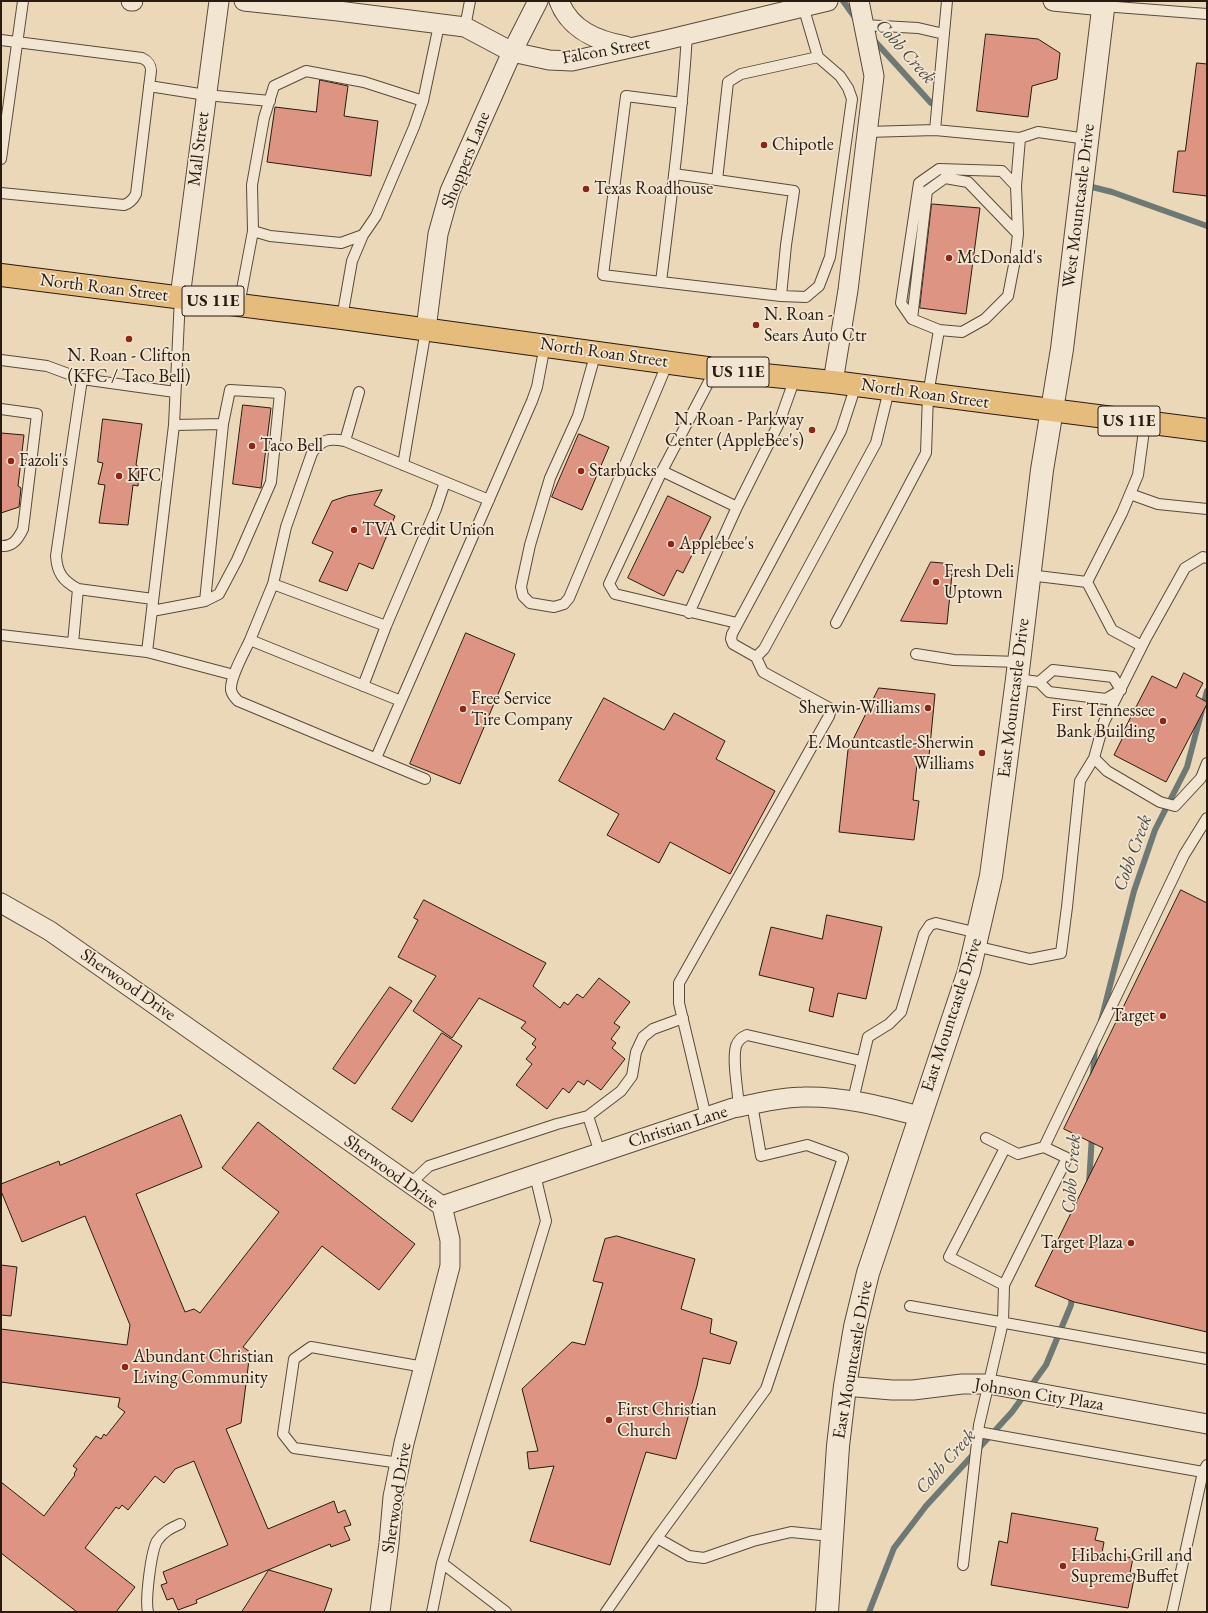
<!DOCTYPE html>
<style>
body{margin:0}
#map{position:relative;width:1208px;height:1613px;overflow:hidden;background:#ebd8b9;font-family:"EB Garamond",serif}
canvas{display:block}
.frame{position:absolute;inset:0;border:2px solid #291b10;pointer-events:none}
</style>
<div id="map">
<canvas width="1208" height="1613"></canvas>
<div class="frame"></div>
</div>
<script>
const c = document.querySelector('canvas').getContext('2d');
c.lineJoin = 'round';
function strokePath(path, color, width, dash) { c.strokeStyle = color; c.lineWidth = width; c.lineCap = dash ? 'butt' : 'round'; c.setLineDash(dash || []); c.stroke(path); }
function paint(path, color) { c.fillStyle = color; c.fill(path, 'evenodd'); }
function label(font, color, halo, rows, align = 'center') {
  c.font = font + ' "EB Garamond",serif'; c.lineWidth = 3.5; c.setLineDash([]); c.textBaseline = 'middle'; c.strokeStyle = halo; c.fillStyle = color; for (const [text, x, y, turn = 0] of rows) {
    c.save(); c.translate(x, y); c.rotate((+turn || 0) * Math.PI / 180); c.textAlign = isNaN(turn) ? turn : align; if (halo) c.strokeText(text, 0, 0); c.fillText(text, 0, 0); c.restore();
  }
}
const stream = new Path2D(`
 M 843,1 L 856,19
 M 872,38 L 931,103
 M 1088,186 L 1112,192 L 1207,226
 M 1101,1021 L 1134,891 L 1155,830 L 1187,767 L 1207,691
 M 1093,1076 L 1095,1047
 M 1089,1184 L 1092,1135
 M 869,1612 L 894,1548 L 926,1506 L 1012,1412 L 1046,1365 L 1071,1305 L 1072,1294`);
const building = new Path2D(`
 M 986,34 L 1038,39 L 1060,53 L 1057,79 L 1032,86 L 1028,117 L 977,111 Z
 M 1197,63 L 1207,64 L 1207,196 L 1173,192 L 1178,151 L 1185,151 Z
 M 320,80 L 348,86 L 344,116 L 378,121 L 371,176 L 267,162 L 275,107 L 316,112 Z
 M 932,204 L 980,208 L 966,314 L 920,308 Z
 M 243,405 L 271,408 L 261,488 L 233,484 Z
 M 103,419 L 142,424 L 136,465 L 139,467 L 138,486 L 133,485 L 128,525 L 99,523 L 105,485 L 98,484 L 103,463 L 98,462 Z
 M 1,433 L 24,435 L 18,486 L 21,488 L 19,507 L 1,513 Z
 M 579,434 L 609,447 L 582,510 L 552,497 Z
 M 382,490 L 374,505 L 395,516 L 373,569 L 359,563 L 347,591 L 319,581 L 333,552 L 312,543 L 332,501 L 347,496 Z
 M 668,496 L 711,517 L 683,573 L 677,570 L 664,596 L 628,578 Z
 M 931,562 L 953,564 L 947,624 L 901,621 Z
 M 466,633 L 515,654 L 460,784 L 410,764 Z
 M 1184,673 L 1203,683 L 1196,696 L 1207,702 L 1207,704 L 1166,782 L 1114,755 L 1122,739 L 1120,738 L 1152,676 L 1176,688 Z
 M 879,688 L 935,694 L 929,756 L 918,755 L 913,800 L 919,801 L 914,840 L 839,832 L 848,750 Z
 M 604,698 L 664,730 L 674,713 L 725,741 L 716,759 L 775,791 L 730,874 L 670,842 L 659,863 L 607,835 L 619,814 L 559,781 Z
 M 1181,890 L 1207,903 L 1207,1332 L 1074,1302 L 1035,1286 L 1103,1148 L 1064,1129 Z
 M 424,900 L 546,963 L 533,986 L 560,1008 L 564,1002 L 568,1005 L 577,994 L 583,998 L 599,978 L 630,1002 L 614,1023 L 620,1027 L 611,1039 L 616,1043 L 612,1048 L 625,1059 L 601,1090 L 587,1080 L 584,1085 L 578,1081 L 569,1093 L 563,1088 L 547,1109 L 516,1085 L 532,1064 L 526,1059 L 536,1047 L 532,1044 L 536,1039 L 521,1028 L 526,1022 L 479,998 L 452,1038 L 413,1011 L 436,976 L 398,957 L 418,920 L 414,918 Z
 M 827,915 L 882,927 L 866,999 L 838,993 L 833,1017 L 809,1011 L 814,988 L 759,975 L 771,927 L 822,939 Z
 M 390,987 L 412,1001 L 355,1084 L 333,1069 Z
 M 442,1033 L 462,1046 L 412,1122 L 392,1109 Z
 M 181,1115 L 202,1167 L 136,1194 L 185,1312 L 194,1309 L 200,1313 L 279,1212 L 222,1168 L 258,1122 L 415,1244 L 379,1290 L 322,1246 L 243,1347 L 250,1352 L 241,1423 L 226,1429 L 268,1529 L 334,1501 L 338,1513 L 345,1510 L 351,1525 L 344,1527 L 350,1540 L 331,1547 L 330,1544 L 196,1600 L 197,1603 L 178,1610 L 173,1598 L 167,1600 L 161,1585 L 167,1583 L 163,1572 L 228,1545 L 194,1461 L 175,1469 L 164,1483 L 155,1476 L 128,1510 L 122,1505 L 119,1509 L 116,1507 L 85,1548 L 135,1587 L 116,1612 L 77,1612 L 1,1553 L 1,1482 L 44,1516 L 75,1475 L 74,1474 L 77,1469 L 73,1466 L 96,1436 L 101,1439 L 104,1434 L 106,1436 L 125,1412 L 118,1407 L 120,1398 L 1,1382 L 1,1329 L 127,1345 L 130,1325 L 85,1216 L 22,1242 L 1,1191 L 1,1184 L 59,1161 L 60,1165 Z
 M 617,1236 L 695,1259 L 681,1309 L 712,1319 L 710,1333 L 737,1342 L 730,1364 L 703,1358 L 697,1386 L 676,1459 L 646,1452 L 610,1565 L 530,1541 L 554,1466 L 529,1469 L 527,1452 L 538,1451 L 522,1389 L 572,1342 L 585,1345 L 603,1283 L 593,1281 L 605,1239 Z
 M 1,1265 L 17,1267 L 11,1316 L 1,1315 Z
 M 1012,1513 L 1098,1528 L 1095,1540 L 1104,1542 L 1102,1553 L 1133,1558 L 1130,1573 L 1135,1574 L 1128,1608 L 991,1585 L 999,1541 L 1007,1543 Z
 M 269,1570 L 332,1589 L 324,1612 L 242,1612 Z`);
const service = new Path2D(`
 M 1103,6 L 1207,14
 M 864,25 L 918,28 L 944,34
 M 465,27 L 470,1
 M 1,40 L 142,58 C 148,61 151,64 151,71 L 136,194 C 133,200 130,203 124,205 L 1,193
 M 149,86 L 206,95 L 270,101
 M 682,103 L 626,96 L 603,275 L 661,282 C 671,200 682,118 687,35
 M 935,130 L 947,1
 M 867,132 L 935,130 L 1020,138 L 1038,132 L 1087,139
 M 1,159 L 23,1
 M 674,174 L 717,180
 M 253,231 L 270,236 L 341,243 L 363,235
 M 661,282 L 781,296 L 806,297 L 819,286 L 830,257 L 852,99 L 848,88 L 840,76 L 818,57 L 803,6
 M 781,296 L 786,245 L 794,191 L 717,180 L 728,82 L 741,74 L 818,57
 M 239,305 L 253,231 L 252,185 L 264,118 L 274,86 L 306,71 L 364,82 L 423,101
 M 342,318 L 352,261 L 363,235 L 376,216 L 414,127 L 423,101 L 439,25
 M 912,319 L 927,191 L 945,178 L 968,182 L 1018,234
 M 939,330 L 912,319 L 901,303 L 919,183 L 939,169 L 1002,171 L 1016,186
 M 596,352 L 578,416 L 550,478 L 530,545 L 521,587 L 523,596 L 530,603 L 554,607 L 564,604 L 569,598 L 668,362
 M 1,360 L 47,366 L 82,379
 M 715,370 L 662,471 L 609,584 L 615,594 L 737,623
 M 1,409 L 37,414 L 23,529 C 18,539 13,547 1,546
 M 174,425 L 223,424
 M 345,441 L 359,392
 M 403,465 L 426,329
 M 662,471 L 737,507
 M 445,482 L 436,509 L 386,626 L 273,584 L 286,527 L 312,453 C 322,439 329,438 345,441 L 489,500
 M 1130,494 L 1158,504 L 1207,509
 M 1207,558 L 1203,557 L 1185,568 L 1146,638 L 1104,722 L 1094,758 L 1107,771 L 1160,802 L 1175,806 L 1201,778 L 1207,763
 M 1029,575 L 1087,582
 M 1087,582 L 1122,513 L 1138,475 L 1145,423
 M 1087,582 L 1112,630 L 1142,646
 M 153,599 L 78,589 C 63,581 57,573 56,556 L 82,379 L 175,392
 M 152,611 L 205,601 L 219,594 L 237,560 L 271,482 L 280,393 L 230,390 L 223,424 L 205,601
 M 689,613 L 737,507 L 779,423 L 795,378
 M 836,623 L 926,453 L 928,395 L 939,330 L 962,332 L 985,319 L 1008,296 L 1015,260 L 1018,234 L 1016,186 L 1020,138
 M 1,635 L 147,652 L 234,675
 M 250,640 L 273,584
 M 73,643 L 78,589
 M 147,652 L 174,425 L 180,297
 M 916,654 L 954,660 L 1019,662
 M 756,657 L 764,649 L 876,443 L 889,390
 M 1017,679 L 1039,682 L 1049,692 L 1106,699 L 1121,690 L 1113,677 L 1053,670 L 1039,682
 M 363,686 L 386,626
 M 401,701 L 250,640 C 244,653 230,677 231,690 C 232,695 235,698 238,701 L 425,779
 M 376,758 L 532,401 L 537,387 L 545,345
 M 975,946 L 1030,959 L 1061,953 L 1067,907 L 1080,781 L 1094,758
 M 853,1100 L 868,1037 L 889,1024 L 901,1012 L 924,934 L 930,925 L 936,923 L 978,933
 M 739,1107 C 738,1091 732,1061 736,1046 C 738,1040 742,1037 747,1035 L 861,1061
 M 588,1116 L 600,1153
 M 706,1117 L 679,1003 L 679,983 L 829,716 L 831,709 L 763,672 L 756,657 L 733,644 L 731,639 L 732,634 L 841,431 L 856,385
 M 1044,1147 L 1184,855 L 1207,818
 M 410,1184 L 429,1166 L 557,1124 L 588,1116 L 621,1091 L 632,1076 L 636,1052 L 643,1037 L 653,1029 L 683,1018
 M 1004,1285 L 949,1257 L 1005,1148
 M 910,1306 L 1207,1359
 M 978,1432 L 1203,1472
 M 400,1463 L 294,1448 L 283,1434 L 294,1359 L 311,1347 L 424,1367
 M 657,1538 L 689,1556 L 704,1558 L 753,1541 L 791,1532 L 831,1536
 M 442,1563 L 506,1612
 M 963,1565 L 979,1425 L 1003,1322 L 1004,1285 L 1067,1158 L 1044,1147 L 1018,1154 L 986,1138
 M 148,1612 C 145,1600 151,1552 157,1541 C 163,1532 171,1528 180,1524
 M 432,1612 L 442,1563 L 546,1221 L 535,1175
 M 606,1612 L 657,1538 L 766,1389 L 843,1158 L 807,1145 L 761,1156 L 752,1104
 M 1172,1612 L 1203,1472 L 1207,1465`);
const minor = new Path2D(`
 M 131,1 L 133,1
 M 244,1 L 338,11 L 465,27 L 512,52 L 549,60 L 572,61 L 666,40 L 828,1
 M 559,1 C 570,30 597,41 626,46
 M 1053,1 L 1103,6
 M 180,297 L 219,1
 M 426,329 L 438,234 L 450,191 L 512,52 L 538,1
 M 833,382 L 848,290 L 874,76 L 859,1
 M 1,903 L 50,931 L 442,1206 L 450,1240 L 450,1266 L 404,1443 L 393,1497 L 389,1543 L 380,1612
 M 442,1206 L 733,1108 C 756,1104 779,1097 803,1097 C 843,1096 881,1106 919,1116
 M 845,1386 L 892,1390 L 913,1390 L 962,1384 L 989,1384 L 1207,1424`);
const tertiary = new Path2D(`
 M 827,1612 L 838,1446 L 845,1386 L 855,1327 L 868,1273 L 969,971 L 991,876 L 1017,679 L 1042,470 L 1062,349 L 1104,1`);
const primary = new Path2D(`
 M 1,275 L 342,318 L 707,368 L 715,370 L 833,382 L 1207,430`);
const markers = [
 [764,145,4,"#8f2418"],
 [586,189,4,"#8f2418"],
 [949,258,4,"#8f2418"],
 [756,325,4,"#8f2418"],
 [129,339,4,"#8f2418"],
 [812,430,4,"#8f2418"],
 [252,446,4,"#8f2418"],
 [11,461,4,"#8f2418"],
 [581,471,4,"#8f2418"],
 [119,476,4,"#8f2418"],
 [354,530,4,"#8f2418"],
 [671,544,4,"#8f2418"],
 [936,582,4,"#8f2418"],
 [928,708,4,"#8f2418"],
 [463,709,4,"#8f2418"],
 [1163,721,4,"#8f2418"],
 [982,753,4,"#8f2418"],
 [1163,1016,4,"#8f2418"],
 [1131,1243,4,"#8f2418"],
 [125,1367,4,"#8f2418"],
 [609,1420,4,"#8f2418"],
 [1063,1566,4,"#8f2418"]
];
const shields = [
 [213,301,62],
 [738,372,62],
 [1129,421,62]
];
const shieldNames = [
 ["US 11E",213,301],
 ["US 11E",738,372],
 ["US 11E",1129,421]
];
const streetNames = [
 ["Falcon Street",606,51,-10],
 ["Mall Street",199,149,-83],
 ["Shoppers Lane",466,160,-68],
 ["West Mountcastle Drive",1079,206,-83],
 ["North Roan Street",104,288,7],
 ["North Roan Street",604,353,8],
 ["North Roan Street",925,394,8],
 ["East Mountcastle Drive",1014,698,-83],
 ["Sherwood Drive",128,985,35],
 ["East Mountcastle Drive",952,1015,-72],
 ["Christian Lane",678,1127,-18],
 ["Sherwood Drive",391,1172,36],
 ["East Mountcastle Drive",853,1360,-80],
 ["Johnson City Plaza",1039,1395,9],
 ["Sherwood Drive",397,1498,-81]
];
const poiNames = [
 ["Chipotle",772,145],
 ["Texas Roadhouse",594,189],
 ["McDonald's",957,258],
 ["N. Roan -",764,315],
 ["Sears Auto Ctr",764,336],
 ["N. Roan - Clifton",129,356,"center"],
 ["(KFC / Taco Bell)",129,377,"center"],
 ["N. Roan - Parkway",804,420,"right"],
 ["Center (AppleBee's)",804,441,"right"],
 ["Taco Bell",260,446],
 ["Fazoli's",19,461],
 ["Starbucks",589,471],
 ["KFC",127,476],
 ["TVA Credit Union",362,530],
 ["Applebee's",679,544],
 ["Fresh Deli",944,572],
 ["Uptown",944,593],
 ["Free Service",471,699],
 ["Tire Company",471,720],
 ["Sherwin-Williams",920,708,"right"],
 ["First Tennessee",1155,711,"right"],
 ["Bank Building",1155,732,"right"],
 ["E. Mountcastle-Sherwin",974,743,"right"],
 ["Williams",974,764,"right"],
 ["Target",1155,1016,"right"],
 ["Target Plaza",1123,1243,"right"],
 ["Abundant Christian",133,1357],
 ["Living Community",133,1378],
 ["First Christian",617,1410],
 ["Church",617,1431],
 ["Hibachi Grill and",1071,1556],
 ["Supreme Buffet",1071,1577]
];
const waterNames = [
 ["Cobb Creek",905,52,48],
 ["Cobb Creek",1133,853,-70],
 ["Cobb Creek",1072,1174,-86],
 ["Cobb Creek",946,1462,-48]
];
strokePath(stream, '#6e7975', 6);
paint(building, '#de9483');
strokePath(building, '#291b10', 1);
strokePath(service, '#5a4a3a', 12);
strokePath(minor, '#5a4a3a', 21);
strokePath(tertiary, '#5a4a3a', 24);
strokePath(primary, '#291b10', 24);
strokePath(service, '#f2e6d2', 10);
strokePath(minor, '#f2e6d2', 19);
strokePath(tertiary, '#f2e6d2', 22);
strokePath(primary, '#e6bc7c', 22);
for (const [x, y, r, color] of markers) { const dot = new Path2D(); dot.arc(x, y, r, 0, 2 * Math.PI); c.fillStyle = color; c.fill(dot); strokePath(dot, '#f2e6d2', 1.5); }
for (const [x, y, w] of shields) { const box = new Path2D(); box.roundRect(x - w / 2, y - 15, w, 30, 3); c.fillStyle = '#f2e6d2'; c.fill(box); strokePath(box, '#291b10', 1); }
label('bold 17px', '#291b10', null, shieldNames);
label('18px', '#291b10', '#f2e6d2', streetNames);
label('18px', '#291b10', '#f2e6d2', poiNames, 'left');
label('italic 19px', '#4c4a43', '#f2e6d2', waterNames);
</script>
